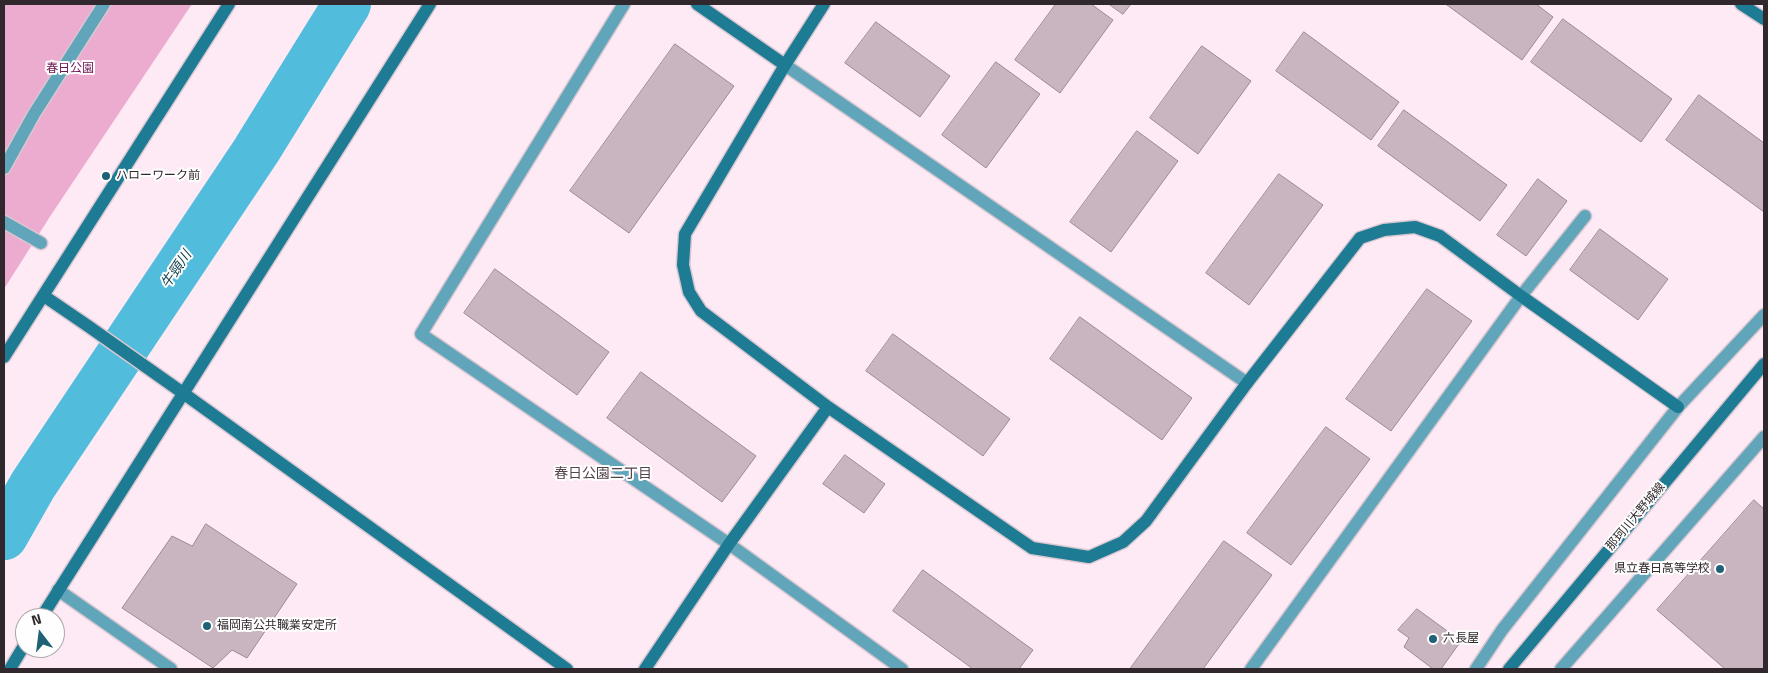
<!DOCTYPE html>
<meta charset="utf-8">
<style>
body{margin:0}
#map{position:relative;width:1768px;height:673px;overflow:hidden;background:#feeaf5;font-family:"Titillium Web",sans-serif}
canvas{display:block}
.frame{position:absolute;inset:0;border:5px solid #30282c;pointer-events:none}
.north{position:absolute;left:15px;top:608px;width:50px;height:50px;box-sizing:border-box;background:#fefefe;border:1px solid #aca8aa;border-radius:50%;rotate:345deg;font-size:14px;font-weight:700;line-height:20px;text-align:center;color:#30282c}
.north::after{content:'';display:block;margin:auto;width:18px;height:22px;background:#1f6275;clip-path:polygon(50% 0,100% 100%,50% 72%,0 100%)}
</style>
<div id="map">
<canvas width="1768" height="673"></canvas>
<div class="frame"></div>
<div class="north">N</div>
</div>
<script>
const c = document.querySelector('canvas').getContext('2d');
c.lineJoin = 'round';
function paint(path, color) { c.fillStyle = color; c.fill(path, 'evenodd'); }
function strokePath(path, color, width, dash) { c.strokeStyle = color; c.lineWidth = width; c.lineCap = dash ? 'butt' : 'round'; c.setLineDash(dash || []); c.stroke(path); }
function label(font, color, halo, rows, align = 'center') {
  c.font = font + ' "Titillium Web","Noto Sans JP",sans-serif'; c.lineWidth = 4; c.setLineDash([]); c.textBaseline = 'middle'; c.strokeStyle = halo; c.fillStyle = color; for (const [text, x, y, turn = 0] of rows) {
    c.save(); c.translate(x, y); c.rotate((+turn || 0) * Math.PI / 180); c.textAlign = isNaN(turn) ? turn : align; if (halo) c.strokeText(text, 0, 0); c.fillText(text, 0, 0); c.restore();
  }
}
const green = new Path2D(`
 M 4,4 L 192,4 L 51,215 L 4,289 Z`);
const river = new Path2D(`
 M 4,536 L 33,485 L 256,151 L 347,4`);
const building = new Path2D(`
 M 1056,4 L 1091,4 L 1113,20 L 1060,93 L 1015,60 Z
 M 1109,4 L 1131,4 L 1123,14 Z
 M 1448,4 L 1536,4 L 1553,17 L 1522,60 L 1447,5 Z
 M 1563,19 L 1672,99 L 1641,142 L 1531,62 Z
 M 876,22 L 950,76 L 920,117 L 845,63 Z
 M 1304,32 L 1399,102 L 1371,140 L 1276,71 Z
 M 675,44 L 734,86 L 629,233 L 570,191 Z
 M 1202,46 L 1251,81 L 1198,154 L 1150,118 Z
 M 996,62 L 1040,94 L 986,168 L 942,135 Z
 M 1699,95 L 1764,143 L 1764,212 L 1666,140 Z
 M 1404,110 L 1507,185 L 1480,221 L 1378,146 Z
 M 1137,131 L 1178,161 L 1111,252 L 1070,222 Z
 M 1279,174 L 1323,205 L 1249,305 L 1206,273 Z
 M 1538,179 L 1567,201 L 1526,256 L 1497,235 Z
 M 1600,229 L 1668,279 L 1638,320 L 1570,270 Z
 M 495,269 L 609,352 L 577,395 L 464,313 Z
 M 1427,289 L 1472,321 L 1391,431 L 1346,399 Z
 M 1080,317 L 1192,398 L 1162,440 L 1050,359 Z
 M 893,334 L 1010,419 L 983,456 L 866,371 Z
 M 641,372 L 756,456 L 722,502 L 607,418 Z
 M 1326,427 L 1370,459 L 1291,565 L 1247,533 Z
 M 845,455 L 885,484 L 864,513 L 823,484 Z
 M 1754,500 L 1764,509 L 1764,667 L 1762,669 L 1725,669 L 1657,610 Z
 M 206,524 L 297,584 L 247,658 L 232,650 L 213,668 L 122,608 L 172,536 L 192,546 Z
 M 1224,541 L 1272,575 L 1203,669 L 1130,669 Z
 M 923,570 L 1033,650 L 1019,669 L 973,669 L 893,611 Z
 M 1417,609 L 1461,641 L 1441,669 L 1433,669 L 1404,647 L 1409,638 L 1398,630 Z`);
const street = new Path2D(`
 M 624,4 L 421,334 L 729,544 L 902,669
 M 785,65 L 1247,383
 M 4,168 L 34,114 L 104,4
 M 4,222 L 41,243
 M 58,590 L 171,669
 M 1251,669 L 1521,296 L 1585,216
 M 1476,669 L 1502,630 L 1678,407 L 1764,315
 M 1561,669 L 1764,437`);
const secondary = new Path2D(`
 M 697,4 L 785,65
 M 824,4 L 785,65 L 685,234 L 683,265 L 689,292 L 701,311 L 828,407 L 1032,548 L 1089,557 L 1123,542 L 1146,521 L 1247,383 L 1360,238 L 1384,230 L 1415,227 L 1440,236 L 1521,296 L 1678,407
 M 1741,4 L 1764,19
 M 44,296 L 88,326 L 183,393 L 567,669
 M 4,357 L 229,4
 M 41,618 L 430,4
 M 10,669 L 25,644
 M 645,669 L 729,544 L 828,407
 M 1509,669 L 1764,364`);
const markers = [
 [106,176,5,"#1f6275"],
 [1720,569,5,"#1f6275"],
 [207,626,5,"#1f6275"],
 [1433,639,5,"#1f6275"]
];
const parkNames = [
 ["春日公園",70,69]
];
const poiNames = [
 ["ハローワーク前",116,176],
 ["県立春日高等学校",1710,569,"right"],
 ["福岡南公共職業安定所",217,626],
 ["六長屋",1443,639]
];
const streetNames = [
 ["那珂川大野城線",1636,517,-50]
];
const waterNames = [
 ["牛頸川",177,270,-56]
];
const neighbourhoodNames = [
 ["春日公園二丁目",603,475]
];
paint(green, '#ecacd0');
strokePath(river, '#51bcdb', 48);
paint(building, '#c8b5bf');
strokePath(building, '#9b8a93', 1);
strokePath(street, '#d9c7d1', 15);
strokePath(secondary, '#d9c7d1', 15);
strokePath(street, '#61a5ba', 12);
strokePath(secondary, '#1d7c94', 12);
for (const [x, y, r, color] of markers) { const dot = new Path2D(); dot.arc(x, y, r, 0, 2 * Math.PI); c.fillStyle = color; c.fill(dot); strokePath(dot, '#fefefe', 2); }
label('12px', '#6d1450', '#fefefe', parkNames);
label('12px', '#30282c', '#fefefe', poiNames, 'left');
label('12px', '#30282c', '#fefefe', streetNames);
label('italic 14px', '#134350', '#fefefe', waterNames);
label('14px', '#53434b', '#fefefe', neighbourhoodNames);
</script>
